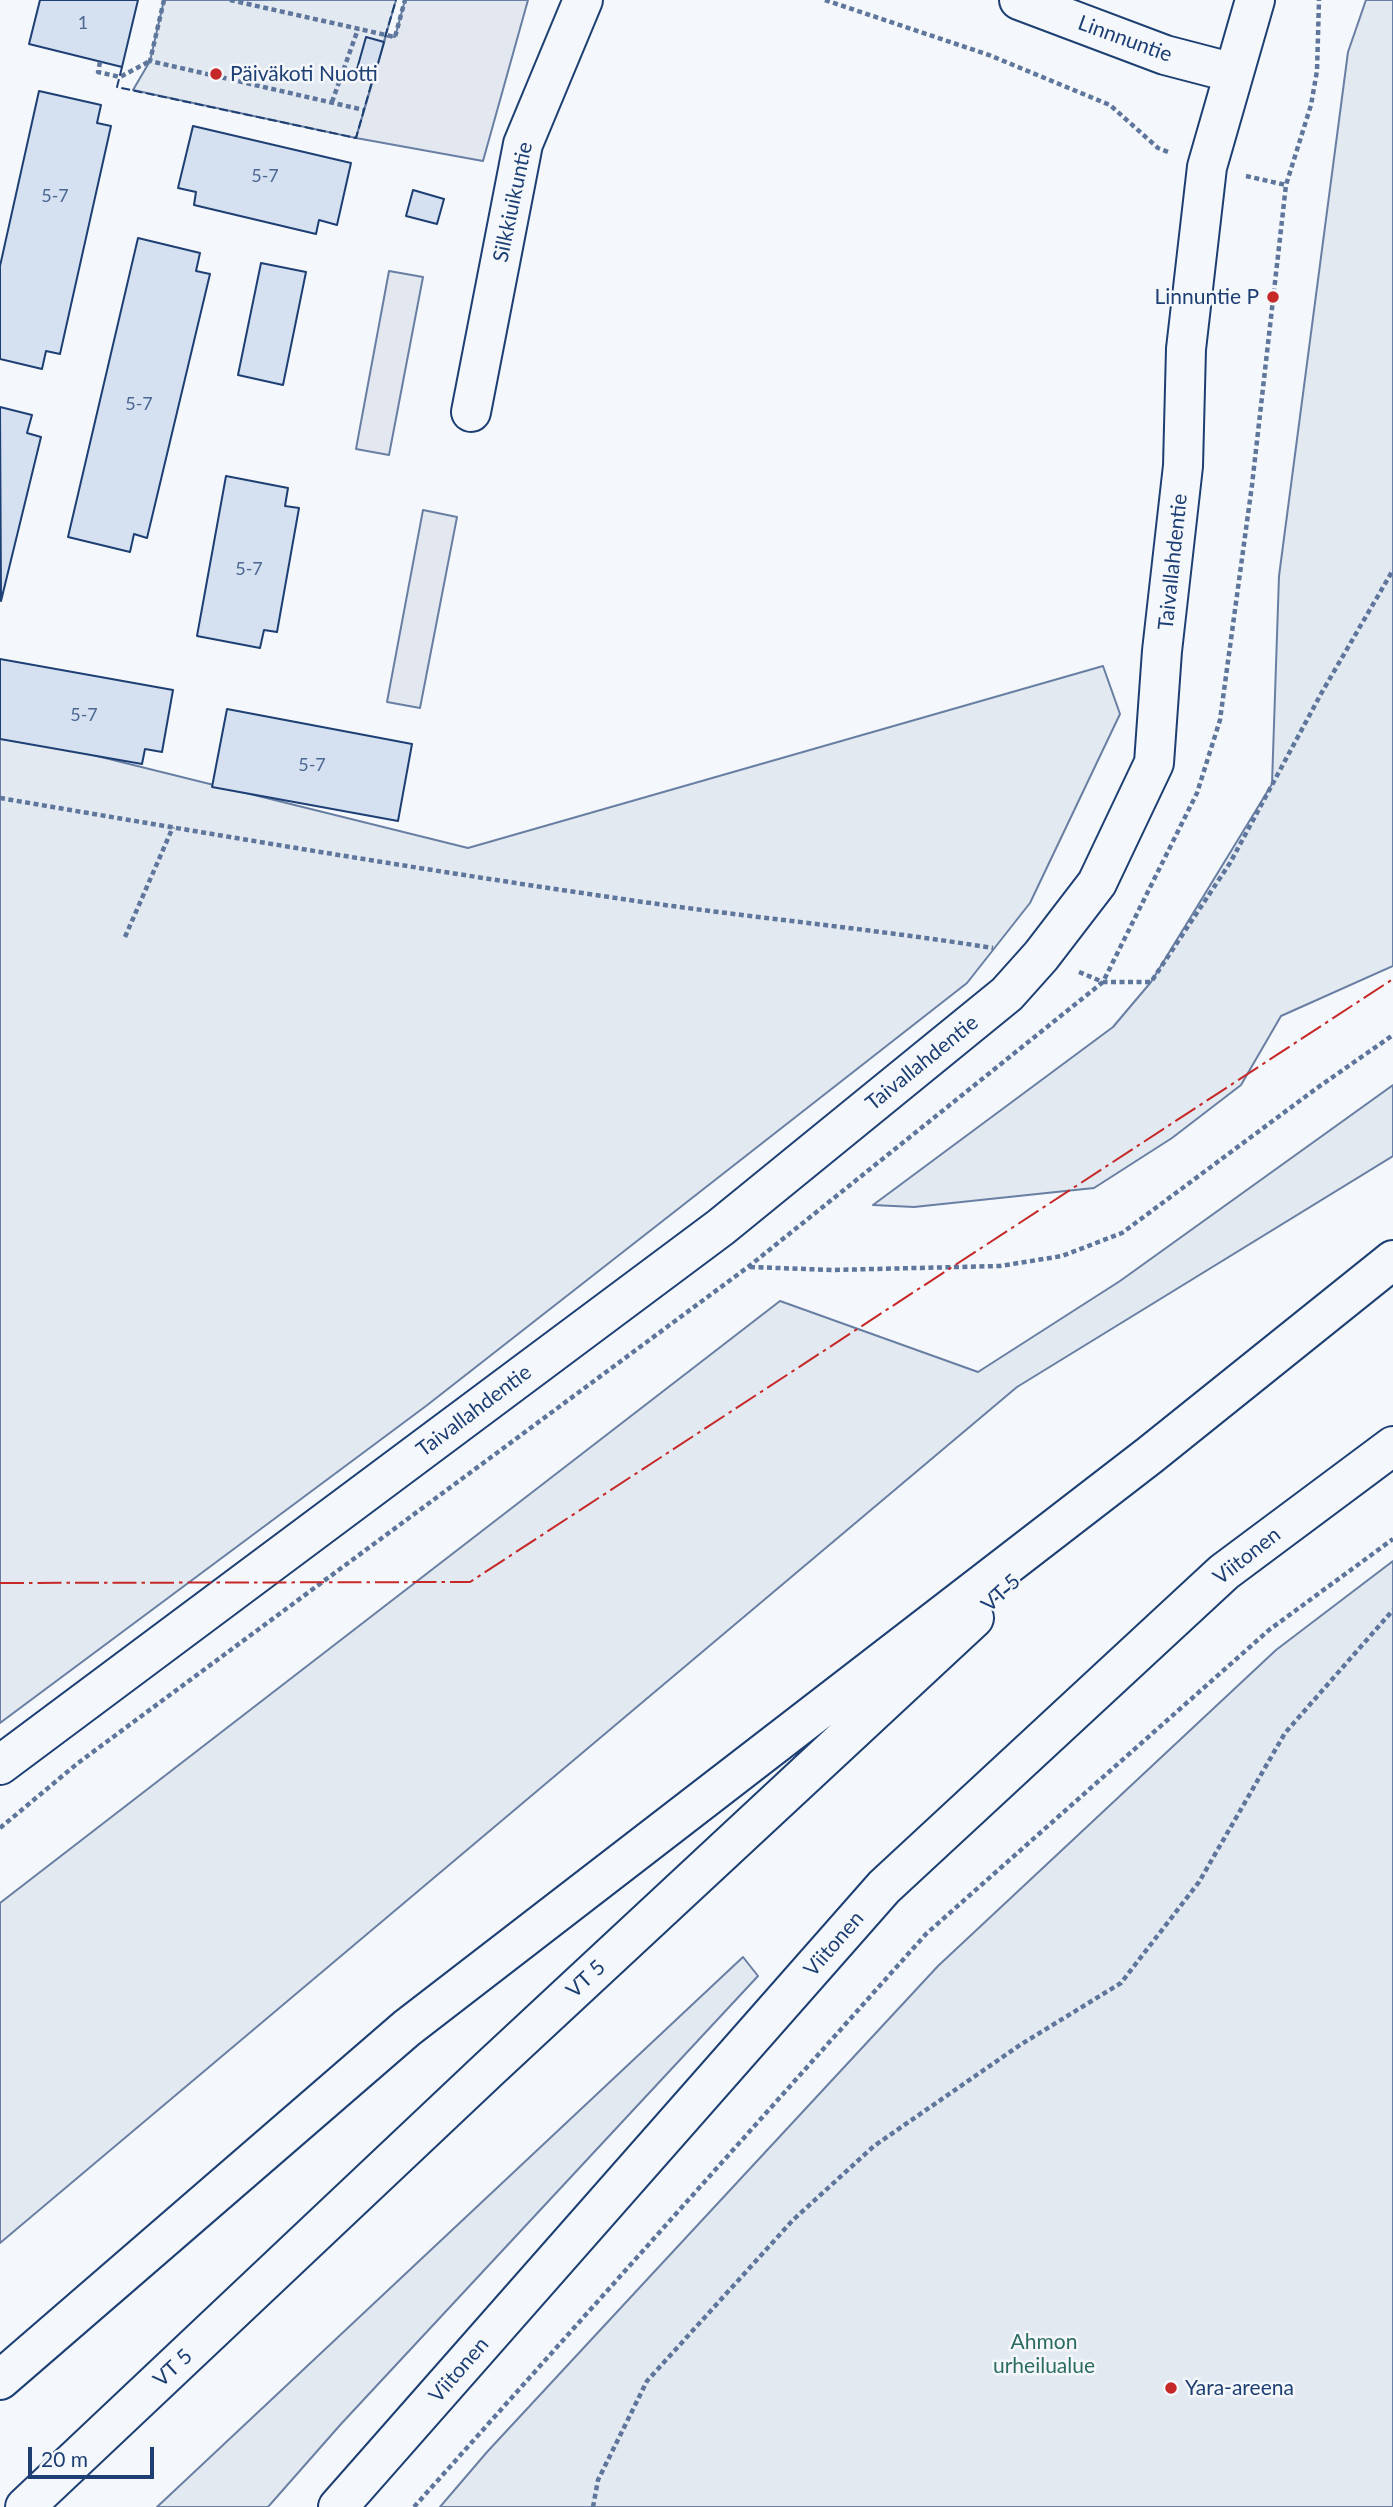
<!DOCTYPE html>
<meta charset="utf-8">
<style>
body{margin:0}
#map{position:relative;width:1393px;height:2507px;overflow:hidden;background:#f4f7fb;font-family:Lato,sans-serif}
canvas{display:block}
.scale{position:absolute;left:28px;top:2447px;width:126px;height:32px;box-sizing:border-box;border:4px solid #1d3f73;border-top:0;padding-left:9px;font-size:21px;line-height:24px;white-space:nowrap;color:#1d3f73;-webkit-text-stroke:5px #f4f7fb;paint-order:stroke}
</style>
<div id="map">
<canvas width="1393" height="2507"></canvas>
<div class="scale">20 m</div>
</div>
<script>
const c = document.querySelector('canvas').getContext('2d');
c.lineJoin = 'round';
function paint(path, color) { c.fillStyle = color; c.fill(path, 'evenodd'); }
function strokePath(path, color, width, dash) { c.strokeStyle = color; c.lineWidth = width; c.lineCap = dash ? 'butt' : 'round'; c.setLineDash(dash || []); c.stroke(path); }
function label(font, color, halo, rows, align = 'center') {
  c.font = font + ' Lato,sans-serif'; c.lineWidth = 5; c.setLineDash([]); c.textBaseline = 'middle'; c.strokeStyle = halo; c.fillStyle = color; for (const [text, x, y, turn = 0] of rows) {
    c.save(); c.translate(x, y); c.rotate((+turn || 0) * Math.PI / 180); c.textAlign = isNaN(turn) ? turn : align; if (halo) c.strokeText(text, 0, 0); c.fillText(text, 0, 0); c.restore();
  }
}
const green = new Path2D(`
 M 164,0 L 396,0 L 356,138 L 133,90 L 150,61 Z
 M 1366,0 L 1393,0 L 1393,966 L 1281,1016 L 1241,1085 L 1172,1138 L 1094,1188 L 914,1207 L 873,1205 L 1113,1027 L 1151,982 L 1272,784 L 1279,576 L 1348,52 Z
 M 1103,666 L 1120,714 L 1030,903 L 967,983 L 426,1406 L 0,1723 L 0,732 L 468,848 Z
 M 1393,1085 L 1393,1156 L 1017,1387 L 0,2243 L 0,1903 L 780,1301 L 978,1372 L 1120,1281 Z
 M 1393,1561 L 1393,2507 L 440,2507 L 487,2452 L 938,1966 L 1276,1650 Z
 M 743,1957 L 758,1976 L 341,2424 L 268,2507 L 157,2507 Z`);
const parking = new Path2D(`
 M 405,0 L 528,0 L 483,161 L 356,138 L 386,36 L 395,37 Z
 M 389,271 L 423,277 L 389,455 L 356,449 Z
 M 423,510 L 457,517 L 420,708 L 387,702 Z`);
const building = new Path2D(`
 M 40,0 L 138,0 L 122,67 L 29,44 Z
 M 366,37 L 384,42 L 375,74 L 357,69 Z
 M 39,91 L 101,105 L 97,123 L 111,126 L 60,354 L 46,351 L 42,369 L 0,359 L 0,266 Z
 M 193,126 L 351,163 L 337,225 L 319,220 L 316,234 L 194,205 L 196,192 L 178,188 Z
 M 413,190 L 444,199 L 437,224 L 406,216 Z
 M 138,238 L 200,253 L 196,271 L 210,274 L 147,538 L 134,534 L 130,552 L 68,537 Z
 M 261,263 L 306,272 L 283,385 L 238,375 Z
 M 0,407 L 32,415 L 27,433 L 41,437 L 1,601 Z
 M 226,476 L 288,488 L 285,506 L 299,508 L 277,632 L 264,630 L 260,648 L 197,636 Z
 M 0,659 L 173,690 L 162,752 L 145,749 L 142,764 L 0,739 Z
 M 227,709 L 412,744 L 398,821 L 212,787 Z`);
const path = new Path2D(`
 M 164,0 L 150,61 L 364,110
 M 230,0 L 395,37 L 405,0
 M 825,0 L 989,55 L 1110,105 L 1158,148 L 1171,153
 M 100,62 L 98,72 L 120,77 L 150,61
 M 332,102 L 358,29
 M 1246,176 L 1286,185
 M 0,798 C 205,833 410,868 616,898 C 742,917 868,928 993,948
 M 125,937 L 173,827
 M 1079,972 L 1103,982 L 1151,982 L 1230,863 L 1322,692 L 1393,570
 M 750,1267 L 832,1270 L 1000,1266 L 1062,1256 L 1122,1233 L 1317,1088 L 1393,1035
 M 0,1828 L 78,1763 L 748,1267 L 1103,982 L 1197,793 L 1220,720 L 1252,485 L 1286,185 L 1311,105 L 1317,71 L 1319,0
 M 414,2507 L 926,1934 L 1269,1630 L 1393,1539
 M 593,2507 L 598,2480 L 647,2381 L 793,2220 L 874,2146 L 1020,2045 L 1121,1983 L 1199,1882 L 1285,1733 L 1393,1610`);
const minor = new Path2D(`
 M 1019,0 L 1165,55 L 1234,73
 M 471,412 L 523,144 L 583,0
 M 0,1765 L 721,1227 L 1007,994 L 1041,956 L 1097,883 L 1154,763 L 1162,651 L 1183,466 L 1186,349 L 1207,167 L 1255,0`);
const major = new Path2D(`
 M 338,2507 L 884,1887 L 1224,1572 L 1393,1446`);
const highway = new Path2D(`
 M 0,2380 L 407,2028 L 1150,1455 L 1393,1260
 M 25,2507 L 488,2070 L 974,1618`);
const fence = new Path2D(`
 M 385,37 L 396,0
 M 122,67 L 117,87 L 356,138 L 375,71`);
const power = new Path2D(`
 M 0,1583 L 470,1582 L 1393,979`);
const markers = [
 [216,74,7,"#c62828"],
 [1273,297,7,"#c62828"],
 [1171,2388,7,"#c62828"]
];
const numberNames = [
 ["1",83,23],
 ["5-7",265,176],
 ["5-7",55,196],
 ["5-7",139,404],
 ["5-7",249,569],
 ["5-7",84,715],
 ["5-7",312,765]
];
const streetNames = [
 ["Linnnuntie",1125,39,20],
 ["Silkkiuikuntie",513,202,-78],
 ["Taivallahdentie",1173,562,-84],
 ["Taivallahdentie",922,1063,-39],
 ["Taivallahdentie",474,1411,-37],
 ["Viitonen",1247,1556,-38],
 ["VT 5",1001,1593,-43],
 ["Viitonen",834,1944,-49],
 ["VT 5",586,1979,-43],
 ["VT 5",173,2368,-43],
 ["Viitonen",459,2370,-49]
];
const poiNames = [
 ["Päiväkoti Nuotti",230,74],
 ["Linnuntie P",1259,297,"right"],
 ["Yara-areena",1185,2388]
];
const parkNames = [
 ["Ahmon",1044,2342],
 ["urheilualue",1044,2366]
];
paint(green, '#e3e9f0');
strokePath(green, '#687fa3', 2);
paint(parking, '#e3e8f0');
strokePath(parking, '#687fa3', 2);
paint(building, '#d5e0f0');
strokePath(building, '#1d3f73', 2);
strokePath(minor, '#1d3f73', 42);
strokePath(major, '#1d3f73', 42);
strokePath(highway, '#1d3f73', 42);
strokePath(path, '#5e769c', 4.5, [5, 3.5]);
strokePath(minor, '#f4f7fb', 38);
strokePath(major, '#f4f7fb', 38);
strokePath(highway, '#f4f7fb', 38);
strokePath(fence, '#1d3f73', 2, [9, 3.5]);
strokePath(power, '#c62828', 2, [24, 5, 3.5, 5]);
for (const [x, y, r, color] of markers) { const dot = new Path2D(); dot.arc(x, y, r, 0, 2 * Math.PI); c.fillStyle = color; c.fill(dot); strokePath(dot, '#f4f7fb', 2.5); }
label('18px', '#4b6792', null, numberNames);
label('21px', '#1d3f73', '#f4f7fb', streetNames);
label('21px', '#1d3f73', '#f4f7fb', poiNames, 'left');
label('21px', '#2c6c60', '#f4f7fb', parkNames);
</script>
